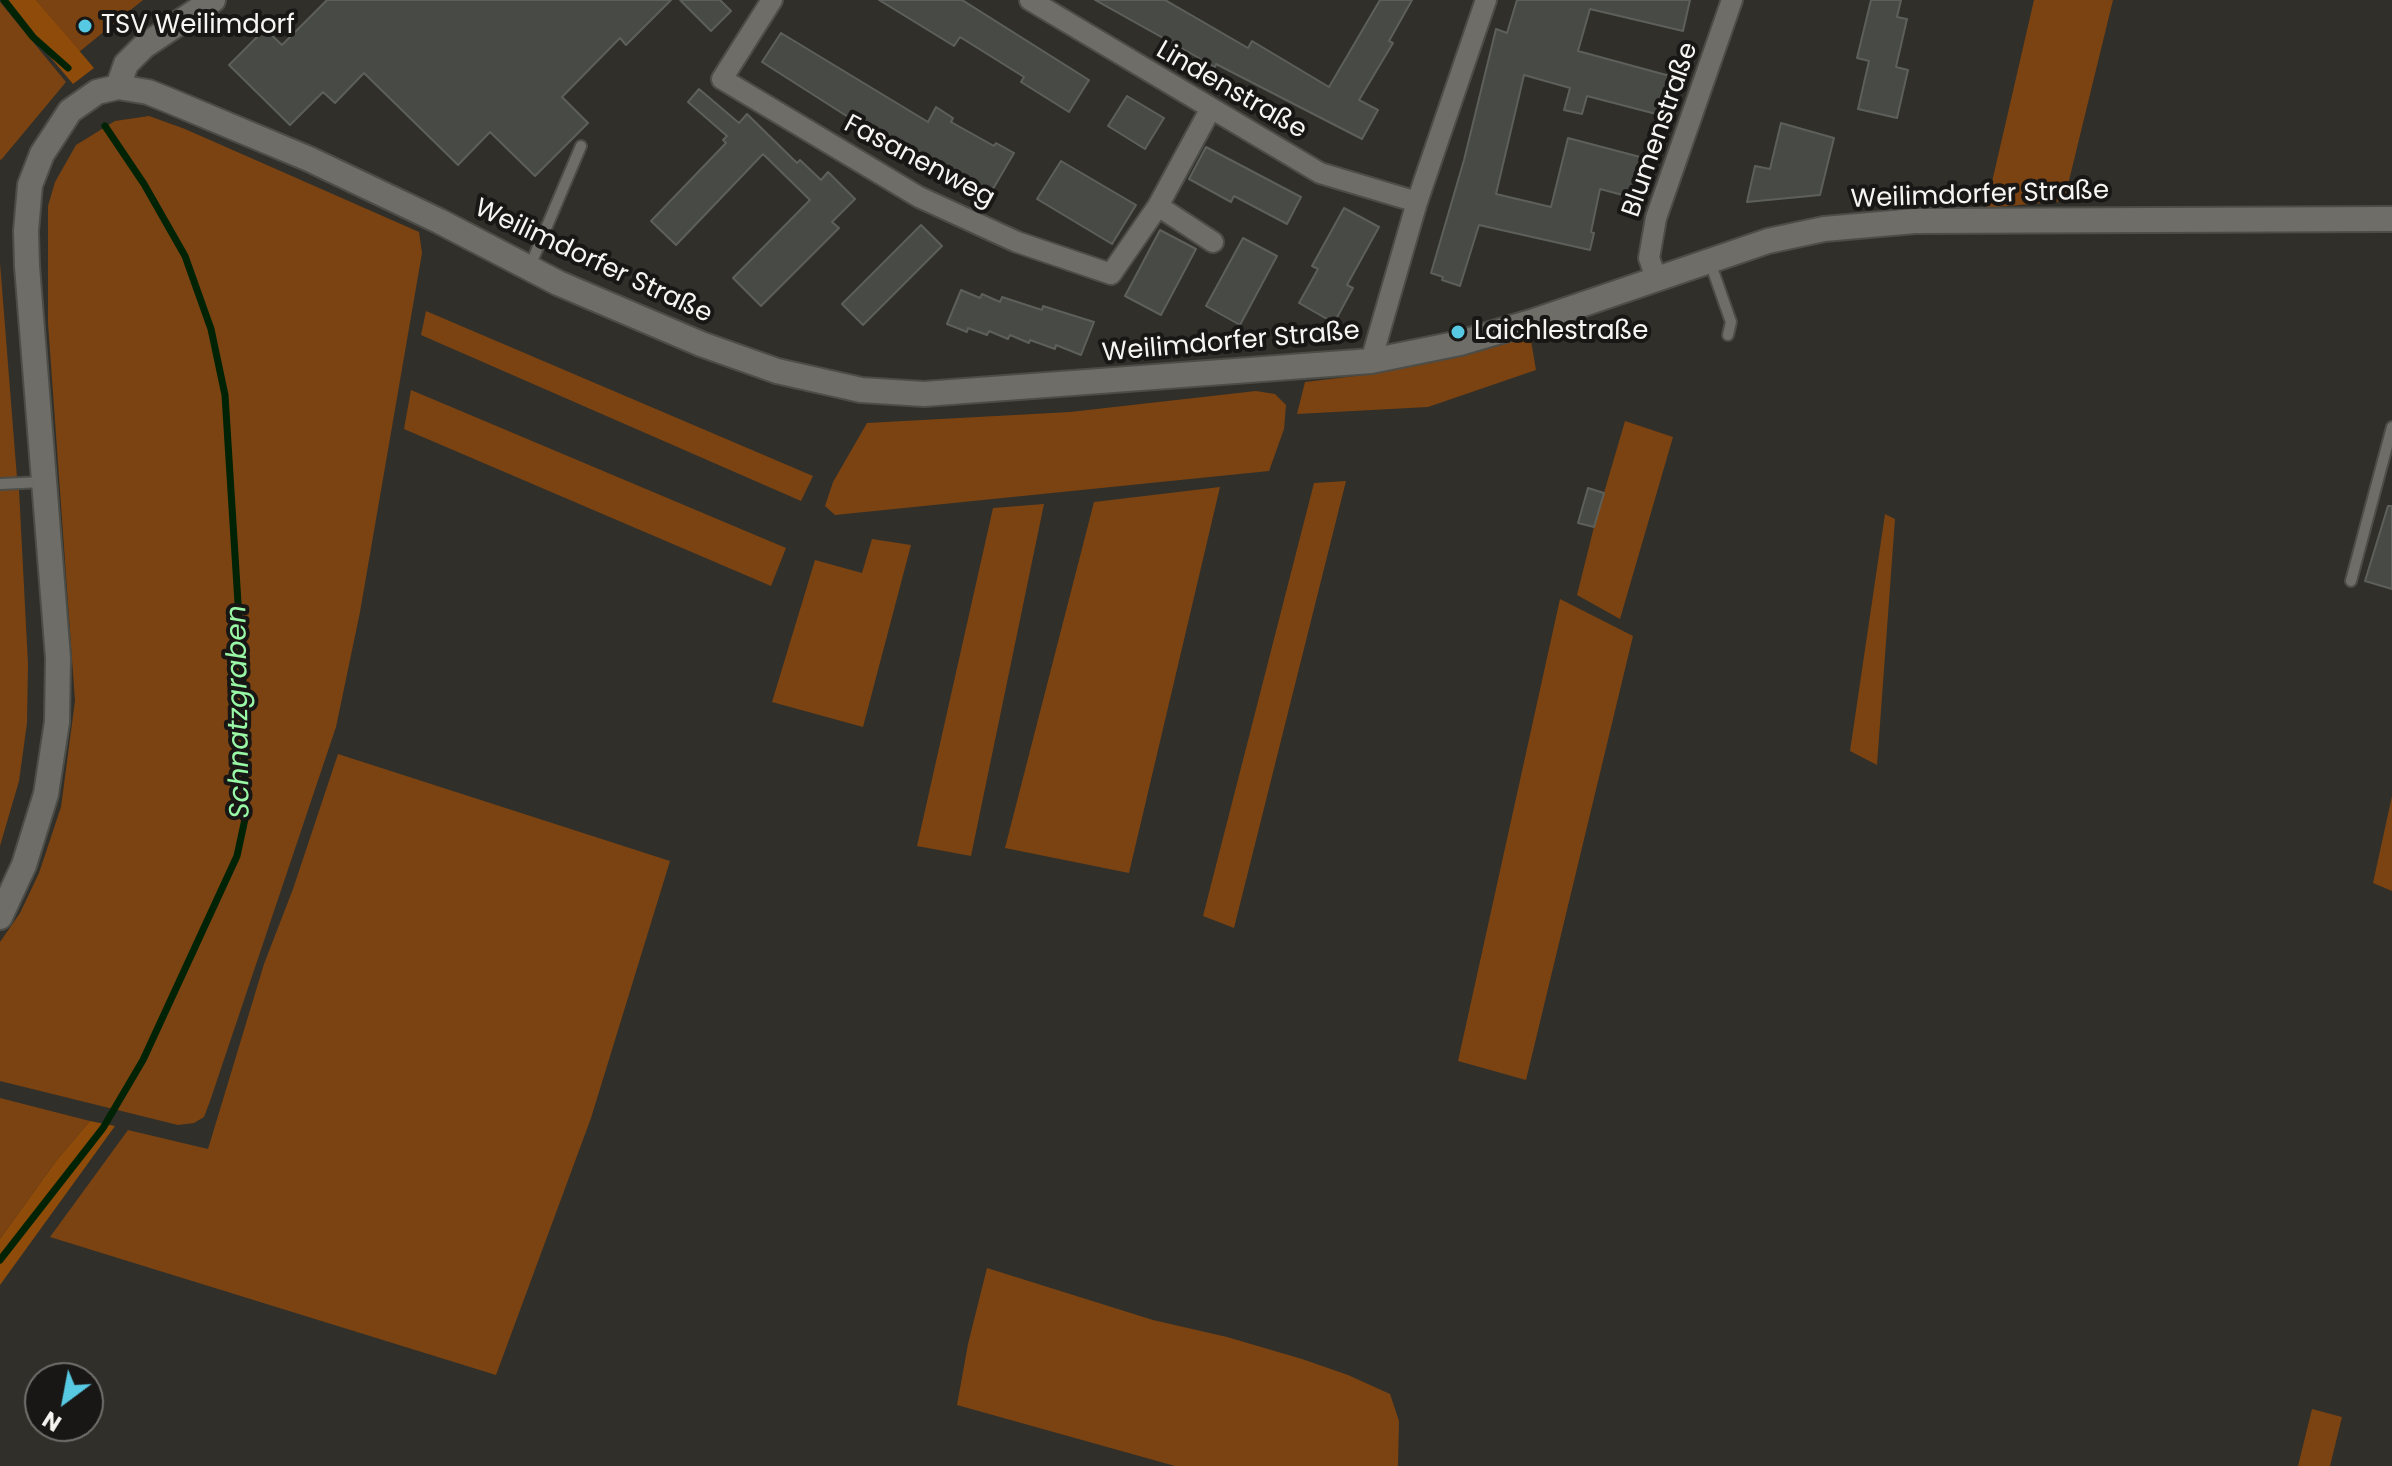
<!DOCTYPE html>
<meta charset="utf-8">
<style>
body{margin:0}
#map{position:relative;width:2392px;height:1466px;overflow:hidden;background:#302f2a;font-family:Poppins,sans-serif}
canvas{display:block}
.north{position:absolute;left:24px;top:1362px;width:80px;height:80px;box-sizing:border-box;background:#181715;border:2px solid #71706d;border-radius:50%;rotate:212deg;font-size:22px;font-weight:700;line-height:32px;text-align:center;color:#f6f5f1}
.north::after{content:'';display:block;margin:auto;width:28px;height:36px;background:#58c9e3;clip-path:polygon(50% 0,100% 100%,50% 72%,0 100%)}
</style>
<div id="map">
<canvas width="2392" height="1466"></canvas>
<div class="north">N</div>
</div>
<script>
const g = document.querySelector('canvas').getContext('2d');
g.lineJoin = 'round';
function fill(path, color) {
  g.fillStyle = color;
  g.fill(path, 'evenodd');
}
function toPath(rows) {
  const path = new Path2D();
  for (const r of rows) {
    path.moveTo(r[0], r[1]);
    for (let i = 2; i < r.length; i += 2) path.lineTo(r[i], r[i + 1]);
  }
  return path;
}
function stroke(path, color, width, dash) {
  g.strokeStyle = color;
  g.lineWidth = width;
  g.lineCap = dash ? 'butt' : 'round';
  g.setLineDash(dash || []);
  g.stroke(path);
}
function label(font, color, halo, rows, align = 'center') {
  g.font = font + ' Poppins,sans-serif';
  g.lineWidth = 8;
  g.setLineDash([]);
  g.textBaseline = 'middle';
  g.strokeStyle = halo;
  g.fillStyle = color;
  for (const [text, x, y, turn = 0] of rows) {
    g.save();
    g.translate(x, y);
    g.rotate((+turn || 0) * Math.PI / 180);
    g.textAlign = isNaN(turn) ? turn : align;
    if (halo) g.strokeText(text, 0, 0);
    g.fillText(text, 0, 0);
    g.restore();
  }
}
fill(toPath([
 [36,0,143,0,79,52],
 [2034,0,2113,0,2064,201,1986,208],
 [0,2,66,82,1,160,0,159],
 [149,116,185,129,419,232,422,253,360,612,336,727,210,1101,204,1117,194,1123,178,1125,0,1081,0,942,20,913,39,873,61,807,75,701,48,323,48,206,55,182,76,145,115,121],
 [0,263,17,478,0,478],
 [426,311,813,476,801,501,421,335],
 [1530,335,1536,370,1428,407,1297,414,1305,382,1372,374],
 [411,390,786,548,771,586,404,429],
 [1256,391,1275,394,1286,405,1284,429,1269,471,835,515,825,506,833,482,867,423,1070,412],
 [1625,421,1673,437,1620,619,1577,595,1594,527],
 [1346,481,1234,928,1203,916,1314,483],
 [1220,487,1129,873,1005,848,1094,502],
 [0,490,19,490,28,664,27,723,19,781,0,846],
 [1044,504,971,856,917,846,993,508],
 [1885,514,1895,519,1877,765,1850,751],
 [872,539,911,545,863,727,772,702,815,560,862,573],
 [1560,599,1633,636,1526,1080,1458,1061],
 [338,754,670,861,591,1118,496,1375,50,1237,128,1130,208,1149,264,964,293,889],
 [2392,796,2392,891,2373,883],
 [0,1098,90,1121,56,1161,0,1239],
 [987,1268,1153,1320,1227,1337,1302,1359,1348,1375,1390,1394,1399,1421,1398,1466,1175,1466,957,1405,968,1344],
 [2312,1409,2342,1417,2330,1466,2298,1466]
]), '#7b4311');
fill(toPath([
 [2,0,36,0,94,68,73,84],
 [90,1121,115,1126,0,1285,0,1239,56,1161]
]), '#8e4b09');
stroke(toPath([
 [4,0,33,37,68,68],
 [0,1260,103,1128,143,1060,237,856,245,819,244,699,225,395,211,329,185,256,144,184,105,126]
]), '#002306', 7);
const building = toPath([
 [327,0,671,0,626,45,620,38,562,97,588,123,535,176,490,132,458,165,364,73,335,103,323,92,290,125,229,65,265,29,282,45,327,0],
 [680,0,720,0,731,11,711,31,680,0],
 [879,0,962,0,1089,80,1069,112,1021,82,1024,77,960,37,954,46,879,0],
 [1095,0,1165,0,1248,48,1252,41,1329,87,1380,0,1412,0,1389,41,1393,43,1359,100,1378,110,1362,139,1216,64,1215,67,1095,0],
 [1517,0,1690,0,1683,31,1590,9,1578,51,1670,76,1660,115,1587,96,1582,114,1564,110,1570,88,1524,75,1496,194,1551,207,1568,138,1644,158,1634,198,1600,189,1591,232,1594,233,1590,250,1479,225,1460,286,1442,280,1443,277,1431,273,1464,160,1496,29,1507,33,1517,0],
 [1871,0,1901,0,1897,17,1907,19,1896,67,1908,70,1897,118,1858,109,1869,61,1857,58,1871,0],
 [781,33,928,122,936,107,953,118,951,122,994,146,996,143,1014,153,990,194,896,138,892,145,762,62,781,33],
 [699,89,739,123,747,114,797,163,800,160,821,180,828,172,855,199,832,222,839,228,761,306,733,278,810,200,763,154,676,245,651,221,726,143,723,140,727,136,688,102,699,89],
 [1127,96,1164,118,1145,149,1108,126,1127,96],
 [1781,123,1834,138,1820,195,1747,202,1755,166,1770,169,1781,123],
 [1206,147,1301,197,1287,224,1234,196,1231,202,1189,179,1206,147],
 [1061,161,1136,205,1112,244,1037,199,1061,161],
 [1344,208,1379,227,1347,285,1353,288,1334,323,1299,303,1318,269,1312,266,1344,208],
 [921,225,942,246,863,325,842,304,921,225],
 [1160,230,1196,249,1161,315,1125,296,1160,230],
 [1243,238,1277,256,1240,325,1206,306,1243,238],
 [961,290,980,298,982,294,1000,302,1002,297,1042,310,1043,306,1094,322,1081,355,1056,345,1055,349,1030,340,1029,343,1010,335,1008,339,989,331,987,335,968,328,967,332,947,324,961,290],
 [1588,488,1604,493,1594,527,1578,523,1588,488],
 [2388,506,2392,506,2392,589,2365,581,2388,506]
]);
fill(building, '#484a45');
stroke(building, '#5d605a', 2);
const lane = toPath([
 [1710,262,1731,322,1728,335],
 [530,266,581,146],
 [0,484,42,482],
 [2351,581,2392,427]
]);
const street = toPath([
 [772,0,722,79,919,197,1017,242,1111,274,1158,206,1210,110],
 [1030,0,1320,173,1417,202],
 [1158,206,1213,242],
 [1656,278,1649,258,1656,218,1732,0],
 [1371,361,1417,202,1486,0]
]);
const secondary = toPath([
 [118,87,126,64,144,46,213,0],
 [0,917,24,865,46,794,57,722,58,658,27,266,26,231,30,185,42,154,70,111,97,92,118,87,148,92,168,100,309,159,439,221,558,283,701,344,777,371,861,390,924,394,1371,361,1460,343,1531,322,1768,241,1824,229,1915,221,2392,219]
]);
stroke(lane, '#4d4d48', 14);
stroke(street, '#4d4d48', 24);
stroke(secondary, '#4d4d48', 28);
stroke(lane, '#6e6d67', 10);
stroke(street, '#6e6d67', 20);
stroke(secondary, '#6e6d67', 24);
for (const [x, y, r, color] of [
 [85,26,8,"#58c9e3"],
 [1458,332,8,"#58c9e3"]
]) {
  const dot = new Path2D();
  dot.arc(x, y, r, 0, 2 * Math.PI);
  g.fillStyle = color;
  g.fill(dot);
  stroke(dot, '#181715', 3);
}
label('26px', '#f6f5f1', '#181715', [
 ["TSV Weilimdorf",101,26],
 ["Laichlestraße",1474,332]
], 'left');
label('26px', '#f6f5f1', '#181715', [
 ["Lindenstraße",1231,91,30],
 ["Blumenstraße",1661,130,-71],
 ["Fasanenweg",919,162,28],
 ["Weilimdorfer Straße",1980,196,-2],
 ["Weilimdorfer Straße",593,262,25],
 ["Weilimdorfer Straße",1231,343,-5]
]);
label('italic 28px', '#99f8a6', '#181715', [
 ["Schnatzgraben",240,712,-91]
]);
</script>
